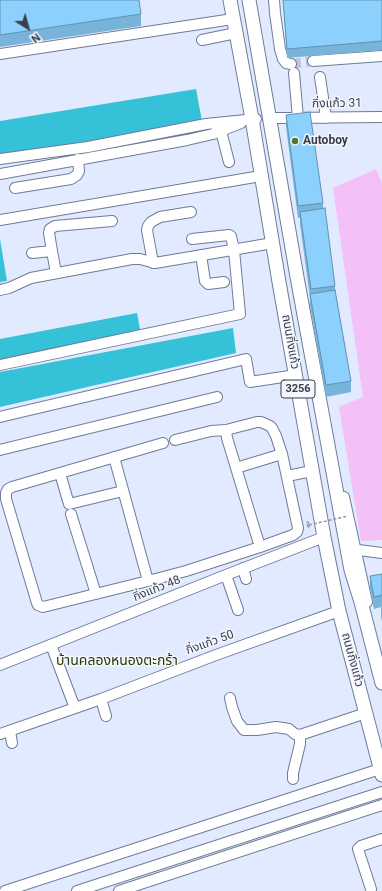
<!DOCTYPE html>
<meta charset="utf-8">
<style>
body{margin:0}
#map{position:relative;width:382px;height:891px;overflow:hidden;background:#e1eafe;font-family:Roboto,sans-serif}
canvas{display:block}
.north{position:absolute;left:8px;top:8px;width:40px;height:40px;-webkit-text-stroke:3px #f4f7fe;paint-order:stroke;rotate:143deg;font-size:11px;font-weight:700;line-height:16px;text-align:center;color:#373d4a}
.north::after{content:'';display:block;margin:auto;width:14px;height:18px;background:#373d4a;clip-path:polygon(50% 0,100% 100%,50% 72%,0 100%)}
</style>
<div id="map">
<canvas width="382" height="891"></canvas>
<div class="north">N</div>
</div>
<script>
const g = document.querySelector('canvas').getContext('2d');
g.lineJoin = 'round';
function fill(path, color) {
  g.fillStyle = color;
  g.fill(path, 'evenodd');
}
function toPath(rows) {
  const path = new Path2D();
  for (const r of rows) {
    path.moveTo(r[0], r[1]);
    for (let i = 2; i < r.length; i += 2) path.lineTo(r[i], r[i + 1]);
  }
  return path;
}
function stroke(path, color, width, dash) {
  g.strokeStyle = color;
  g.lineWidth = width;
  g.lineCap = dash ? 'butt' : 'round';
  g.setLineDash(dash || []);
  g.stroke(path);
}
function label(font, color, halo, rows, align = 'center') {
  g.font = font + ' Roboto,"Noto Sans Thai",sans-serif';
  g.lineWidth = 3;
  g.setLineDash([]);
  g.textBaseline = 'middle';
  g.strokeStyle = halo;
  g.fillStyle = color;
  for (const [text, x, y, turn = 0] of rows) {
    g.save();
    g.translate(x, y);
    g.rotate((+turn || 0) * Math.PI / 180);
    g.textAlign = isNaN(turn) ? turn : align;
    if (halo) g.strokeText(text, 0, 0);
    g.fillText(text, 0, 0);
    g.restore();
  }
}
fill(toPath([
 [376,169,382,183,382,540,361,541,339,407,363,397,333,188]
]), '#f3c0f7');
fill(toPath([
 [196,89,202,121,0,163,0,121],
 [0,239,7,281,0,282],
 [137,313,142,340,0,367,0,339],
 [233,328,236,353,0,407,0,372]
]), '#35c1d7');
stroke(toPath([
 [291,64,313,61]
]), '#bfc7da', 10, [10, 5]);
const minor = toPath([
 [274,0,275,13,280,49,283,59,286,63,291,64],
 [202,40,236,33],
 [0,54,233,19],
 [313,61,382,56],
 [294,73,298,118],
 [320,77,326,118],
 [269,118,382,117],
 [221,131,229,162],
 [0,159,88,147,206,124,256,119],
 [0,174,187,140,213,134,241,123],
 [15,188,71,179,77,175,79,171,78,159],
 [0,220,261,176],
 [32,253,52,251],
 [201,255,205,281,208,284,224,282],
 [153,263,147,230,148,226,151,222,160,217,191,212],
 [56,273,52,251,49,233,50,229,55,226,112,221],
 [0,290,9,288,31,278,132,259,140,259,155,263,273,243],
 [0,365,240,314,234,250,231,236,229,235,192,239],
 [0,417,246,359,250,382,296,375],
 [175,440,211,431,226,430],
 [163,443,60,473,12,487,8,489,6,493,6,499,37,603,38,605,43,607,148,581,186,571,260,547,293,535,297,532,298,528,282,454,276,436,272,428,270,426,261,422,257,422,226,430,227,438,260,547],
 [0,450,217,397],
 [114,457,148,581],
 [236,468,282,454],
 [60,473,68,501],
 [287,476,312,471],
 [344,497,367,602],
 [69,504,123,491],
 [71,514,96,594],
 [351,549,382,553],
 [243,568,246,579],
 [226,575,238,610],
 [51,645,75,708],
 [0,665,226,575,324,537],
 [230,698,232,707,237,721,244,730,257,730,276,727,289,729,295,734,300,735,366,713],
 [101,699,106,716],
 [10,731,12,743],
 [0,734,101,699,216,655,339,611],
 [293,779,293,773,300,744,300,735],
 [371,889,358,849,361,846,382,839],
 [5,891,380,769],
 [77,891,382,792],
 [119,891,382,805]
]);
const major = toPath([
 [230,0,252,119,279,282,324,537,339,611,382,775],
 [249,0,297,277,351,570,361,602,382,683]
]);
stroke(minor, '#6e7b99', 12);
stroke(major, '#6e7b99', 15);
stroke(toPath([
 [308,527,307,522,308,522,309,526,309,527,309,525]
]), '#8f96a7', 1.5, [3, 2]);
stroke(minor, '#fff', 10);
stroke(major, '#fff', 13);
stroke(toPath([
 [309,525,348,516]
]), '#8f96a7', 1.5, [3, 2]);
fill(toPath([
 [0,0,141,14,141,26,0,47],
 [283,0,382,0,382,50,287,58],
 [286,115,323,203,323,209,335,286,335,290,351,381,351,392,326,397,310,306,310,298,300,224,300,218,298,218,286,127],
 [382,574,382,621,381,617,381,607,374,609,370,588,370,576]
]), '#78b3da');
const building = toPath([
 [0,0,139,0,141,14,0,35,0,0],
 [283,0,382,0,382,41,287,49,283,0],
 [310,112,323,203,298,206,286,115,310,112],
 [325,208,335,286,311,289,300,212,325,208],
 [335,290,351,381,326,385,310,294,335,290],
 [382,574,382,595,374,597,370,576,382,574]
]);
fill(building, '#8cd0fd');
stroke(building, '#6292b1', 1);
for (const [x, y, r, color] of [
 [295,141,4,"#5b7427"]
]) {
  const dot = new Path2D();
  dot.arc(x, y, r, 0, 2 * Math.PI);
  g.fillStyle = color;
  g.fill(dot);
  stroke(dot, '#f4f7fe', 1.5);
}
for (const [x, y, w] of [
 [298,389,34]
]) {
  const box = new Path2D();
  box.roundRect(x - w / 2, y - 9, w, 18, 3);
  g.fillStyle = '#f4f7fe';
  g.fill(box);
  stroke(box, '#373d4a', 1);
}
label('bold 11px', '#373d4a', null, [
 ["3256",298,389]
]);
label('12px', '#373d4a', '#f4f7fe', [
 ["กิ่งแก้ว 31",337,104,-1],
 ["ถนนกิ่งแก้ว",290,342,80],
 ["กิ่งแก้ว 48",157,589,-22],
 ["กิ่งแก้ว 50",210,643,-20],
 ["ถนนกิ่งแก้ว",352,660,75]
]);
label('bold 12px', '#373d4a', '#f4f7fe', [
 ["Autoboy",303,141]
], 'left');
label('14px', '#2a3a01', '#f4f7fe', [
 ["บ้านคลองหนองตะกร้า",117,661]
]);
</script>
